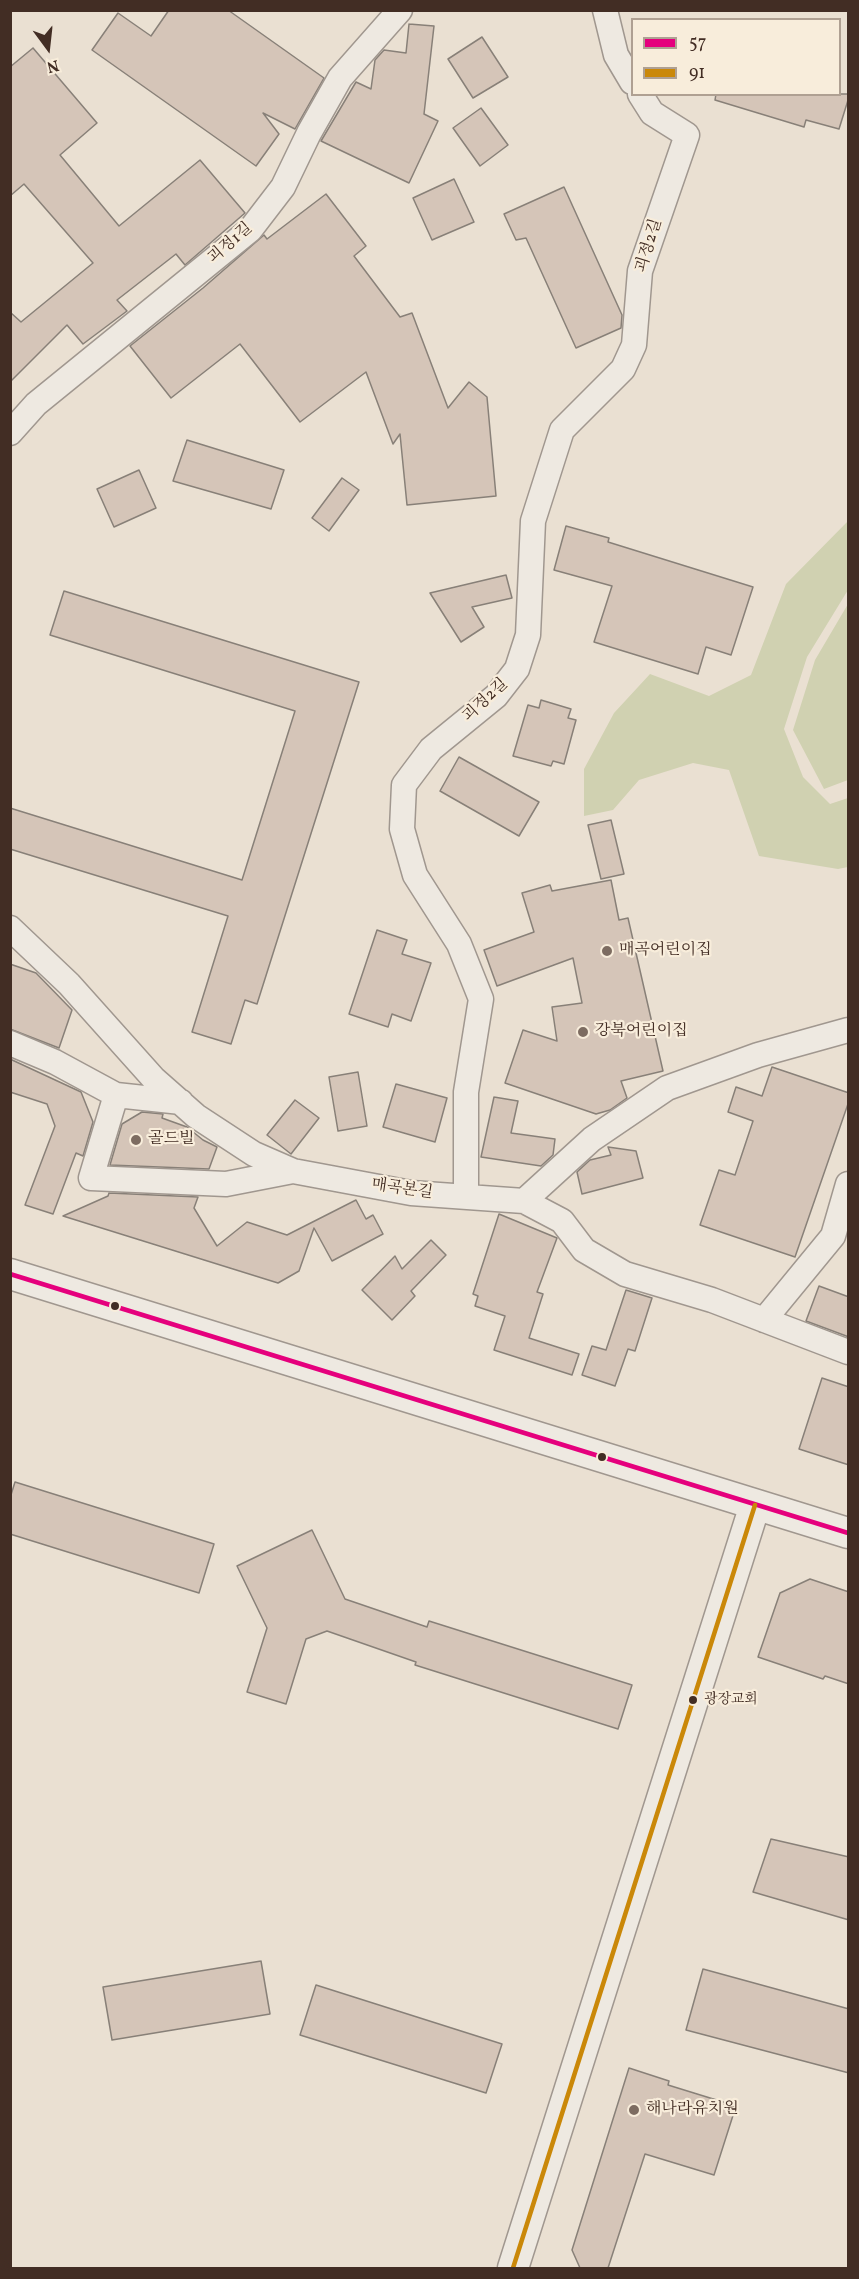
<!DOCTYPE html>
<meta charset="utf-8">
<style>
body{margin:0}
#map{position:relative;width:859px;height:2279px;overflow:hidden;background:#eae0d2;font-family:Vollkorn,serif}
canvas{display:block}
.frame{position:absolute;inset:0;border:12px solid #422d24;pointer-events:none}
.legend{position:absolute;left:631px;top:18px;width:210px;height:78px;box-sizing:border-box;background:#f8eddb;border:2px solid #afa092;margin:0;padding:8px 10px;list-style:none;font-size:18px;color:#422d24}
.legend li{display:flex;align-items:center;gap:12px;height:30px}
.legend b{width:30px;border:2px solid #afa092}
.north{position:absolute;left:18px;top:18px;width:60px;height:60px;-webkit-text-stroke:4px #f8eddb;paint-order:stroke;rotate:165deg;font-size:16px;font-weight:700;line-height:24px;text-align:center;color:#422d24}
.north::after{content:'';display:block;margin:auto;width:21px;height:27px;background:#422d24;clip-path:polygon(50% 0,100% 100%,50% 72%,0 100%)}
</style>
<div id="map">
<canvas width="859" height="2279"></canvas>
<div class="frame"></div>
<ul class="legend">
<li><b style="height:8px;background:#e5007d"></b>57</li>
<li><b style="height:8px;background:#ca8809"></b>91</li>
</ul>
<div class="north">N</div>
</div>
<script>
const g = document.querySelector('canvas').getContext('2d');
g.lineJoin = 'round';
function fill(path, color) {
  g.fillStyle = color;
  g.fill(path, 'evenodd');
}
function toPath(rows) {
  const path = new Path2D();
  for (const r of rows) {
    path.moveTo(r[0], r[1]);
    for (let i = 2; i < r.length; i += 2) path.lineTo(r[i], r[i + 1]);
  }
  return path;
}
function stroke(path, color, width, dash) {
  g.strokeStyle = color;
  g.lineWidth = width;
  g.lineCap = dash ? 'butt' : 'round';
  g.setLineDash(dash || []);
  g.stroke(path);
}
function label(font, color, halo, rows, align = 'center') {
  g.font = font + ' Vollkorn,"Noto Serif KR",serif';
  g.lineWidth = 4.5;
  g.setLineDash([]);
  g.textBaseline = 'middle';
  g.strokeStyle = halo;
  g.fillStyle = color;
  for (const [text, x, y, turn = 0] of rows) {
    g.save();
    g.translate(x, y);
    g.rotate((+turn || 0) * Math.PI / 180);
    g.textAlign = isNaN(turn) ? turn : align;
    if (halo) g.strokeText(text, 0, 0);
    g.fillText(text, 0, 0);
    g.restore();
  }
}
fill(toPath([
 [848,521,848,590,807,657,784,729,803,777,830,804,848,798,848,867,838,869,759,856,729,770,693,763,639,780,613,810,584,816,584,769,614,713,650,674,709,696,751,675,786,584],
 [848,604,848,780,824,789,793,730,815,660]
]), '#d0d1b1');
const building = toPath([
 [169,10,228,10,324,78,295,129,263,113,279,134,256,166,92,50,118,13,151,36,169,10],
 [409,24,434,26,424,114,438,121,409,183,321,141,356,82,371,89,375,60,384,50,406,53,409,24],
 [482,37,508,77,473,98,448,59,482,37],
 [33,48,97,123,60,155,119,226,200,160,245,213,185,265,176,254,117,300,127,311,83,344,67,325,10,382,10,312,21,322,93,263,24,184,10,196,10,67,33,48],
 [716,94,849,94,849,97,839,129,806,120,804,127,715,100,716,94],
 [481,108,508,145,480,166,453,128,481,108],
 [454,179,474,222,432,240,413,198,454,179],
 [564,187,622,315,621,328,576,348,526,238,516,240,504,214,564,187],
 [326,194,366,246,354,256,400,317,412,313,448,408,469,382,487,397,496,496,407,505,400,434,393,444,366,372,300,422,240,344,171,398,130,346,203,288,264,235,267,239,326,194],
 [187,440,284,470,271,509,173,481,187,440],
 [139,470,156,508,114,527,97,489,139,470],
 [342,478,359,490,329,531,312,518,342,478],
 [566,526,609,538,608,542,753,587,731,655,706,647,698,674,594,642,612,586,554,570,566,526],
 [506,575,512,598,472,607,484,627,461,642,430,593,506,575],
 [64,591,359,682,257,1004,245,1000,231,1044,192,1032,228,916,10,849,10,808,242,880,295,711,50,635,64,591],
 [541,700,571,709,568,718,576,720,564,764,553,761,551,766,513,756,528,705,539,708,541,700],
 [459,757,539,802,519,836,440,791,459,757],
 [611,820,624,874,601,879,588,825,611,820],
 [611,880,619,920,628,918,663,1071,621,1081,627,1098,610,1110,596,1114,505,1083,523,1030,557,1041,552,1007,582,1003,573,958,497,986,484,950,534,932,522,893,550,885,552,891,611,880],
 [377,930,407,940,402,954,431,963,411,1021,392,1014,388,1027,349,1014,377,930],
 [10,964,36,973,72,1010,59,1048,10,1029,10,964],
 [10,1059,81,1092,93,1122,83,1156,76,1153,53,1214,25,1205,55,1126,47,1104,10,1092,10,1059],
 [772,1067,849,1093,849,1101,795,1257,700,1225,719,1170,735,1175,753,1121,728,1112,736,1087,762,1096,772,1067],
 [358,1072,367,1126,338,1131,329,1077,358,1072],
 [396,1084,447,1098,435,1142,383,1127,396,1084],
 [494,1097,518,1101,511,1133,555,1139,553,1155,541,1166,481,1157,494,1097],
 [295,1100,319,1118,291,1154,267,1135,295,1100],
 [142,1112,163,1114,162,1118,187,1127,203,1140,217,1147,209,1169,110,1165,122,1124,142,1112],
 [608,1147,636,1151,643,1178,582,1194,577,1172,590,1160,611,1155,608,1147],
 [109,1193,198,1197,194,1208,217,1246,247,1222,287,1235,356,1200,366,1219,373,1215,383,1234,332,1261,314,1228,299,1271,278,1283,63,1216,108,1196,109,1193],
 [499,1214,557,1238,537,1292,543,1294,529,1338,579,1354,572,1375,494,1350,505,1316,475,1306,478,1296,473,1294,499,1214],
 [431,1240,446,1255,411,1291,415,1296,392,1320,362,1290,395,1256,402,1269,431,1240],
 [819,1286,849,1297,849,1337,806,1321,819,1286],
 [626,1290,652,1298,635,1351,628,1349,615,1386,582,1375,592,1346,606,1350,626,1290],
 [822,1378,849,1387,849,1465,799,1449,822,1378],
 [15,1482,214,1544,199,1593,10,1534,10,1498,15,1482],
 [312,1530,345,1599,427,1627,429,1621,632,1685,618,1729,415,1665,416,1662,327,1631,306,1639,286,1704,247,1692,267,1628,237,1566,312,1530],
 [810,1579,849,1592,849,1684,825,1676,823,1679,758,1657,780,1593,810,1579],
 [771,1839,849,1857,849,1920,753,1892,771,1839],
 [261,1961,270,2014,112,2040,103,1987,261,1961],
 [703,1969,849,2009,849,2073,686,2030,703,1969],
 [316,1985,502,2044,486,2093,300,2035,316,1985],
 [629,2068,669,2081,668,2085,736,2106,714,2175,645,2154,608,2268,580,2268,572,2250,629,2068]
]);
fill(building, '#d5c5b8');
stroke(building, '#888078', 1.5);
const minor = toPath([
 [605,10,616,55,632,82],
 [10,433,36,404,250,230,283,187,309,133,340,78,400,10],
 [10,928,69,984,154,1079,196,1116,254,1154,293,1171,411,1193,524,1201,562,1221,584,1250,625,1274,712,1300,848,1352],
 [10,1043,55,1062,116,1095,181,1102],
 [116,1095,91,1178,226,1184,293,1171],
 [466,1197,466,1092,481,999,459,944,415,875,402,829,404,785,431,749,496,696,517,669,528,635,533,521,562,430,623,369,634,345,640,271,687,135,652,113,640,94],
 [524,1201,592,1139,667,1088,758,1055,848,1030],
 [764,1320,833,1236,848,1184]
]);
const tertiary = toPath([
 [10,1274,848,1533],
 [513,2268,755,1505]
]);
stroke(minor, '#a0978f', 27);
stroke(tertiary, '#a0978f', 33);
stroke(minor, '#eee9e1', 24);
stroke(tertiary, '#eee9e1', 30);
stroke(toPath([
 [10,1274,848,1533]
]), '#e5007d', 4.5);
stroke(toPath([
 [513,2268,755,1505]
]), '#ca8809', 4.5);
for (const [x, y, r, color] of [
 [607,951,6,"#7d6c61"],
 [583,1032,6,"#7d6c61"],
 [136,1140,6,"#7d6c61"],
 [115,1306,5,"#422d24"],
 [602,1457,5,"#422d24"],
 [693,1700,5,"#422d24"],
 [634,2110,6,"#7d6c61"]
]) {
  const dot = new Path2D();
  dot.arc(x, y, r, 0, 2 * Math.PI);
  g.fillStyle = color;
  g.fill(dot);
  stroke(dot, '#f8eddb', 2);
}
label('14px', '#422d24', '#f8eddb', [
 ["광장교회",704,1700]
], 'left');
label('16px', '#422d24', '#f8eddb', [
 ["괴정1길",231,244,-41],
 ["괴정2길",650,246,-73],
 ["괴정2길",486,701,-43],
 ["매곡본길",402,1190,8]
]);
label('16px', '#422d24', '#f8eddb', [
 ["매곡어린이집",619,951],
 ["강북어린이집",595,1032],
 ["골드빌",148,1140],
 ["해나라유치원",646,2110]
], 'left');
</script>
